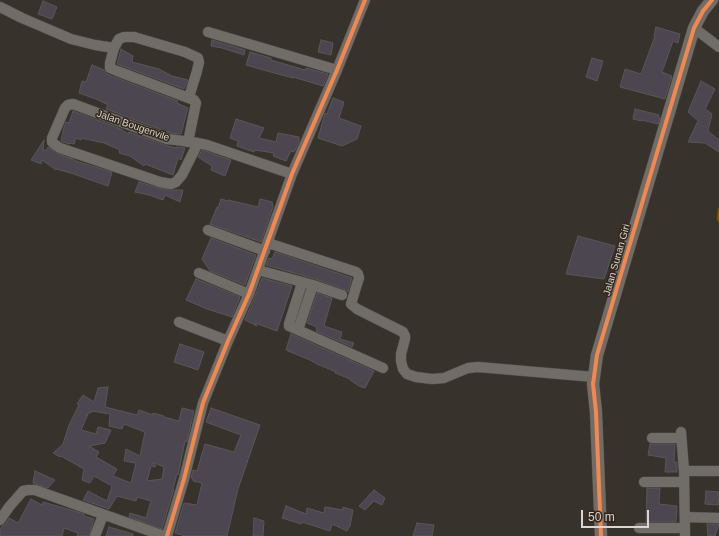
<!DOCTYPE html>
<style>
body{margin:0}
#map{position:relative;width:719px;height:536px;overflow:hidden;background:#37322c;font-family:Helvetica,sans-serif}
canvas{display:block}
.scale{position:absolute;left:581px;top:510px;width:68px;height:18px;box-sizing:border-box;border:2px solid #dcd6cf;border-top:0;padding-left:5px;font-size:12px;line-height:14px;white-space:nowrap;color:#dcd6cf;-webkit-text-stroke:3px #32281e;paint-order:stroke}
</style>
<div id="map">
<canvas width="719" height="536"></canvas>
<div class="scale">50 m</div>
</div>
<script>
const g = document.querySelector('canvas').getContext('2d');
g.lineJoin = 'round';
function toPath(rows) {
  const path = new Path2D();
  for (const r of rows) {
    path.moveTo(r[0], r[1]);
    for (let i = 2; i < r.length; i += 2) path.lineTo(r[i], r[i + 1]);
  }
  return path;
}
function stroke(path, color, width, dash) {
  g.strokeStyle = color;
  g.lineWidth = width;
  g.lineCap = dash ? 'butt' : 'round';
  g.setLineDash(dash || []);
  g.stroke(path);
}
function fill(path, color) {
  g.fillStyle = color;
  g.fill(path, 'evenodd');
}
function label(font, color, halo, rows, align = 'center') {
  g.font = font + ' Helvetica,sans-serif';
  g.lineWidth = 3;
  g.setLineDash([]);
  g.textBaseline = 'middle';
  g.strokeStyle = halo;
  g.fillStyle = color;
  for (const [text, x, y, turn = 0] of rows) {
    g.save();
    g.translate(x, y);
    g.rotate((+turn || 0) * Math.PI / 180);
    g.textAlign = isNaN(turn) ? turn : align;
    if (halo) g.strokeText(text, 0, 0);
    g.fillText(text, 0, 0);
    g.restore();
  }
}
stroke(toPath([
 [719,209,718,218,719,221]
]), '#7c4f09', 2.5);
const building = toPath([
 [43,1,57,7,52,19,38,14,43,1],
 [656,27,680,34,678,43,673,41,662,72,672,76,665,99,620,87,625,69,641,74,655,36,654,36,656,27],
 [212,40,245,50,244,55,222,48,211,46,212,40],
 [321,40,333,43,331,55,318,52,321,40],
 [121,49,133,56,132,62,159,69,172,76,188,80,184,89,117,64,121,49],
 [250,52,271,58,271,60,305,70,306,68,328,74,323,86,293,77,293,78,274,73,246,65,250,52],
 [592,58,603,61,597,81,586,77,592,58],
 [92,65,104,70,107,74,114,77,178,101,177,103,188,108,181,134,170,133,106,109,108,105,96,99,79,93,82,81,86,82,92,65],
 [701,81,715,89,705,109,712,114,708,131,719,140,719,152,705,143,688,142,698,121,688,112,701,81],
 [333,98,344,102,339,118,361,126,357,139,342,146,318,138,325,113,327,114,333,98],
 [635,109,659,115,658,117,660,118,658,124,642,120,642,121,633,119,635,109],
 [73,111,121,129,128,134,129,132,165,145,176,148,176,147,185,148,181,160,178,158,173,175,145,164,144,166,130,156,119,153,120,150,104,143,81,138,81,140,76,138,74,144,70,143,69,144,63,142,61,141,64,127,66,122,69,123,73,111],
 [236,119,264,128,259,138,276,142,278,133,299,137,299,143,294,152,291,151,286,161,273,156,274,153,255,150,254,152,237,146,238,141,230,138,236,119],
 [44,140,43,149,46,151,48,147,58,154,73,159,76,161,82,163,112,172,108,186,71,173,56,169,56,170,42,160,41,164,31,160,44,140],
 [202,150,231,160,225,176,211,170,212,166,198,157,202,150],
 [139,182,159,188,170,190,183,190,180,202,165,195,163,200,149,195,135,192,139,182],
 [221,199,228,201,228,200,258,207,260,199,272,202,273,207,261,242,210,224,217,207,218,208,221,199],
 [578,236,615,246,604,279,566,274,578,236],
 [211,238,256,255,245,285,210,271,202,259,211,238],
 [275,252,352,278,348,292,344,289,315,279,266,265,269,258,272,259,275,252],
 [262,278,292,286,277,331,255,323,257,326,245,320,255,296,262,278],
 [196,279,240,297,232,317,207,309,186,300,196,279],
 [317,293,332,298,324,326,342,332,340,339,354,343,352,347,316,331,317,327,307,323,317,293],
 [291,334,374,371,365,388,359,386,350,380,350,379,335,373,336,372,317,364,310,360,286,350,291,334],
 [180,344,204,352,198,370,174,362,180,344],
 [108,387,105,407,137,415,139,410,153,415,153,413,164,416,164,417,179,421,182,408,194,411,187,442,185,441,178,475,177,474,173,489,174,490,173,492,162,529,129,517,130,513,146,518,151,501,137,497,136,501,117,496,109,509,83,500,88,491,107,501,112,486,94,476,90,483,82,480,84,469,61,456,60,457,53,453,63,444,69,425,79,405,77,404,83,395,94,402,98,388,108,387],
 [91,411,110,414,109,426,122,429,124,424,145,432,140,456,126,449,124,461,136,463,131,483,113,476,117,469,96,457,99,452,89,446,105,443,111,430,98,427,96,434,81,430,89,412,91,413,91,411],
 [152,462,164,467,162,479,147,481,151,466,155,467,156,466,152,462],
 [211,408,260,425,238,489,227,536,185,536,175,533,184,503,197,505,202,483,193,481,193,478,191,478,193,470,197,471,205,444,234,452,241,435,206,422,211,408],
 [650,444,675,444,674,462,677,462,677,472,665,472,666,458,648,455,650,444],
 [35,471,55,480,48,488,33,483,35,471],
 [647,488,660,488,659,504,677,506,676,522,646,522,647,488],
 [374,490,385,498,382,505,374,501,365,510,359,506,374,490],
 [706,491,719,492,718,505,705,504,706,491],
 [31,499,42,505,43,502,78,512,84,514,84,516,94,519,89,536,77,536,78,533,64,528,62,536,0,536,0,530,2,526,5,524,9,518,18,523,31,499],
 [286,506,306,514,307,508,324,513,325,507,343,510,343,507,353,510,350,526,347,531,332,524,330,531,302,522,301,524,282,518,286,506],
 [254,518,264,521,263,536,253,536,254,518],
 [417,523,434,525,432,536,413,536,417,523],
 [707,524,719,524,715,536,708,536,707,524],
 [109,527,133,534,133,536,106,536,109,527]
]);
fill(building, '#4c4650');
stroke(building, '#595756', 1);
const minor = toPath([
 [0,7,22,18,71,39,95,45,114,48],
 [694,28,719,47],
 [208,32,337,70],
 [188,142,196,103,194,100,117,71,110,68,110,63,114,48,119,39,124,37,134,37,185,52,198,58,199,62,197,71,189,97],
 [198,143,182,175,176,182,171,184,160,182,60,148,54,144,52,142,52,138,65,108,68,105,73,104,167,139,176,140,198,143,207,145,292,174],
 [208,230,265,251],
 [268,243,356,272,358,274,359,278,357,284,351,304,357,309,403,332,405,336,405,339,401,354,401,361,403,369,407,374,416,377,432,379,444,378,468,368,478,367,594,377],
 [258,270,313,285,298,330,383,368],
 [199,273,249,294],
 [313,285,342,295],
 [179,322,228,341],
 [298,330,289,326,289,324,302,283],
 [681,432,684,471,685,536],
 [652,438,681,438],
 [684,471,719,471],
 [644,482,684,482],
 [685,517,719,518],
 [0,520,9,507,23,491,28,490,35,490,164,536],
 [639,528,685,528],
 [95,536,103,515],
 [167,536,184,479,203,403,228,341,249,294,292,174,337,70,365,0]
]);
const tertiary = toPath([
 [601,536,596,412,593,384,597,355,694,28,703,11,712,0]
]);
stroke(minor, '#544f4a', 11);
stroke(tertiary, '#544f4a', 13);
stroke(minor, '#706c68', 10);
stroke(tertiary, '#706c68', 12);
stroke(toPath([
 [167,536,184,479,203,403,228,341,249,294,292,174,337,70,365,0],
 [601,536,596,412,593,384,597,355,694,28,703,11,712,0]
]), '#f5874c', 4);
label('10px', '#dcd6cf', '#32281e', [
 ["Jalan Bougenvile",133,126,19],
 ["Jalan Sunan Giri",617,260,-74]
]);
</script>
